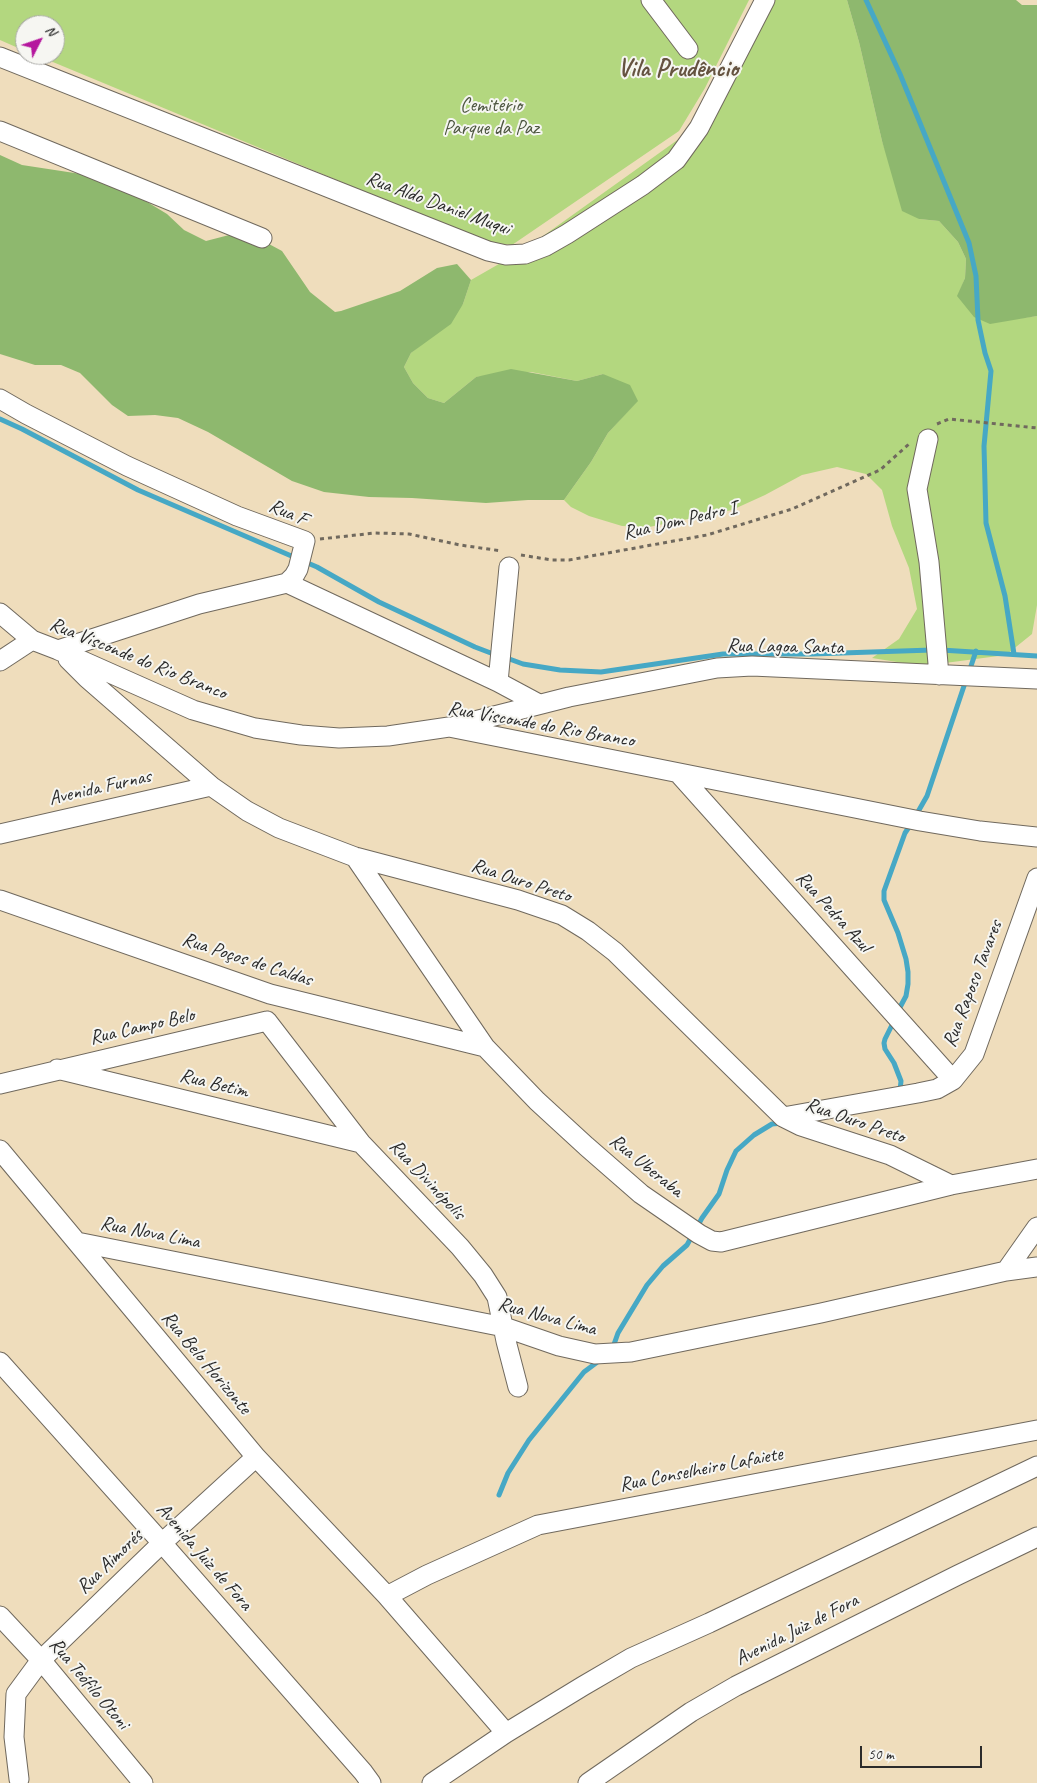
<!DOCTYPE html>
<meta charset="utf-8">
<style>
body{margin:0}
#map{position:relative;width:1037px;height:1783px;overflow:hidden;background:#efddbc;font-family:Caveat,sans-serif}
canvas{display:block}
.north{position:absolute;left:15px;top:15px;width:50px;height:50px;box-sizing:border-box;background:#f6f6f2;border:1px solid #a5a5a2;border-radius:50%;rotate:49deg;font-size:14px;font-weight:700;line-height:20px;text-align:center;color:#2b2b2b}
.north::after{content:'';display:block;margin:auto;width:18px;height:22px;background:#b5179e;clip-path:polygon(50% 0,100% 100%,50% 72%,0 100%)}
.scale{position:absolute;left:860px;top:1746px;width:122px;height:22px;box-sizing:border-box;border:2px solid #2b2b2b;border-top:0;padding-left:6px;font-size:15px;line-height:18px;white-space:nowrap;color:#2b2b2b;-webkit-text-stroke:4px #f6f6f2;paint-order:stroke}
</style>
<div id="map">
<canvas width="1037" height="1783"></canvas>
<div class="north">N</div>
<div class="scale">50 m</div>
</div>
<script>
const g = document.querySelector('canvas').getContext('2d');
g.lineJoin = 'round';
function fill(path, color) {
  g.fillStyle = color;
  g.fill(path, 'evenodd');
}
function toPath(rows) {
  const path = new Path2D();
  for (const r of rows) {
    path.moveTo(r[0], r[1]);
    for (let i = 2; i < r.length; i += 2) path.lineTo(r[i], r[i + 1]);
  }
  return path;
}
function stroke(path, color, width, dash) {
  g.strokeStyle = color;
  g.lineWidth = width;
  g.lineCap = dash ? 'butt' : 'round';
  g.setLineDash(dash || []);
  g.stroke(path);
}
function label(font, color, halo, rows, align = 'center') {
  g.font = font + ' Caveat,sans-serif';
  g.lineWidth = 4;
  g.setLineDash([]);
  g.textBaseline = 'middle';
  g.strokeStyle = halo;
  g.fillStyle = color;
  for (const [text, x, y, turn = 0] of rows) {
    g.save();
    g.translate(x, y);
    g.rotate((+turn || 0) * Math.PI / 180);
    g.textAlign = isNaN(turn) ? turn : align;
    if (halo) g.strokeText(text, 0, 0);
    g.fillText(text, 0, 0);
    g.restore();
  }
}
fill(toPath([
 [0,0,749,0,705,88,679,131,512,245,486,242,36,55,55,55,55,25,25,25,25,51,0,40],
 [771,0,847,0,859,42,882,141,891,167,919,219,939,221,958,242,966,259,965,278,958,296,1015,319,1037,316,1037,605,1032,634,1006,655,922,666,872,658,899,639,917,609,909,568,892,526,882,490,866,474,837,467,802,475,765,495,732,510,649,527,622,526,589,516,571,507,564,500,591,462,608,433,637,401,603,374,577,381,531,372,476,377,444,403,428,398,413,383,404,367,411,353,427,340,463,304,471,280,525,249,683,136]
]), '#b3d77f');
fill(toPath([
 [847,0,1016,0,1022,5,1037,5,1037,316,990,324,974,317,957,296,965,278,966,259,958,242,939,221,919,219,902,211,882,141,859,42],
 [0,155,22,165,94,176,134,194,167,214,184,230,206,241,233,234,254,236,282,251,310,292,335,312,341,311,400,291,437,268,457,264,471,280,463,304,451,324,411,353,404,367,413,383,428,398,444,403,476,377,511,369,577,381,603,374,630,385,638,401,608,433,591,462,564,500,528,500,486,503,412,498,369,497,324,492,292,481,208,432,178,418,155,415,128,416,112,405,80,373,61,365,35,365,0,354]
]), '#8eb86e');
stroke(toPath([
 [866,0,900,74,969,243,976,276,978,320,985,353,991,371,984,446,986,523,1005,596,1014,654],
 [0,419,22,429,138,490,317,567,379,602,475,647,496,655],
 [941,650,1037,656],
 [504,657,523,664,560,670,601,672,723,654,812,654,932,650],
 [969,672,976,651],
 [915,817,927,796,966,680],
 [898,1011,906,996,908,984,908,972,906,959,898,933,884,900,884,891,905,833,911,824],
 [894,1021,885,1039,884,1043,885,1049,894,1063,901,1081,900,1091],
 [612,1350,618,1333,647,1285,663,1266,687,1245,702,1218,719,1194,727,1170,736,1151,754,1135,772,1124,783,1123],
 [499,1495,508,1473,529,1440,584,1372,600,1360]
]), '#46a8c5', 5);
const minor = toPath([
 [651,0,688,49],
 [0,57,488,251,506,255,525,254,546,246,567,234,643,185,676,160,699,128,765,0],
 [0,131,262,238],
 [0,399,26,414,127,466,237,516,305,541,298,569,294,576,287,583,199,604,58,650],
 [928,439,917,489,929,562,939,675],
 [287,583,498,682,539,704],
 [0,613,32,640,58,650,193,710,255,728,301,735,339,738,388,736,449,727,920,821,980,831,1037,837],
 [68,659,87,678,211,786,247,811,279,828,355,857,518,900,562,915,588,931,615,952,783,1117,801,1126,890,1155,951,1185],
 [0,661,32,640],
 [498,682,509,567],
 [455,726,569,697,717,668,752,666,1037,679],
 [679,774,953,1080],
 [0,834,211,786],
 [355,857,485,1047,537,1101,586,1146,641,1194,699,1234,712,1241,721,1242,951,1185,1037,1169],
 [0,900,270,994,485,1047],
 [267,1021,361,1143,460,1247,483,1275,497,1297,506,1341,518,1387],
 [57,1069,361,1143],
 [0,1084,267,1021],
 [783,1117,918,1093,937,1089,953,1080,974,1054,1037,878],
 [0,1150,256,1457,387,1596,506,1733],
 [77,1242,504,1327,559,1346,595,1354,631,1352,821,1313,1006,1271,1037,1267],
 [1006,1271,1037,1227],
 [0,1362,162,1543,363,1772,371,1783],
 [387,1596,427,1575,538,1525,1037,1430],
 [0,1616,41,1660,143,1783],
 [19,1779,14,1737,16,1694,41,1660,162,1543,256,1457],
 [432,1783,506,1733,583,1686,631,1658,709,1623,1037,1466],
 [588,1783,691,1712,736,1686,958,1575,1037,1537]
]);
stroke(minor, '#70695e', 21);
stroke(toPath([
 [937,424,949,419,1037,428],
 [320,539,375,533,409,534,460,545,502,551],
 [521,555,552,560,569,560,707,535,792,509,880,470,909,444]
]), '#70695e', 3, [4, 4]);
stroke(minor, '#fff', 19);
label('20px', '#4d5640', '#f6f6f2', [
 ["Cemitério",491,106],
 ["Parque da Paz",491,129]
]);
label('20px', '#2b2b2b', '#f6f6f2', [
 ["Rua Aldo Daniel Muqui",438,204,20],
 ["Rua F",288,513,24],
 ["Rua Dom Pedro I",680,521,-13],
 ["Rua Lagoa Santa",785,647,1],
 ["Rua Visconde do Rio Branco",138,659,22],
 ["Rua Visconde do Rio Branco",541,725,10],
 ["Avenida Furnas",100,788,-13],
 ["Rua Ouro Preto",521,881,18],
 ["Rua Pedra Azul",833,912,48],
 ["Rua Poços de Caldas",247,960,18],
 ["Rua Raposo Tavares",973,984,-69],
 ["Rua Campo Belo",142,1027,-13],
 ["Rua Betim",214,1084,14],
 ["Rua Ouro Preto",855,1121,19],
 ["Rua Uberaba",646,1166,39],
 ["Rua Divinópolis",427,1180,47],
 ["Rua Nova Lima",150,1233,11],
 ["Rua Nova Lima",547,1317,15],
 ["Rua Belo Horizonte",206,1363,50],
 ["Rua Conselheiro Lafaiete",701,1470,-11],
 ["Avenida Juiz de Fora",204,1557,49],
 ["Rua Aimorés",110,1562,-44],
 ["Avenida Juiz de Fora",797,1630,-27],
 ["Rua Teófilo Otoni",89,1684,50]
]);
label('bold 25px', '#655340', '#f6f6f2', [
 ["Vila Prudêncio",678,69]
]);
</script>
